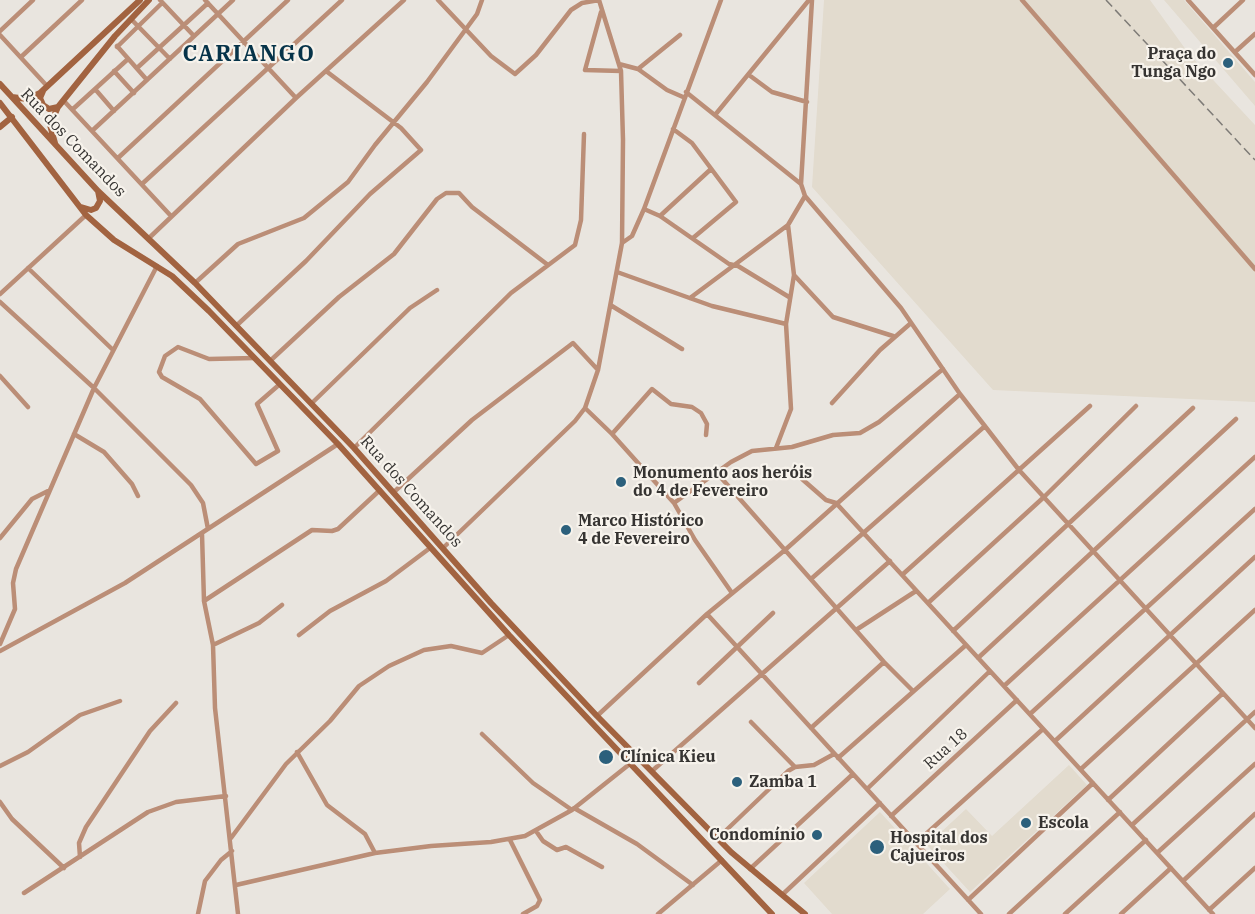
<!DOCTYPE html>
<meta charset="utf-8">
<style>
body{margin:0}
canvas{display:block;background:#e9e5df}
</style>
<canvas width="1255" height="914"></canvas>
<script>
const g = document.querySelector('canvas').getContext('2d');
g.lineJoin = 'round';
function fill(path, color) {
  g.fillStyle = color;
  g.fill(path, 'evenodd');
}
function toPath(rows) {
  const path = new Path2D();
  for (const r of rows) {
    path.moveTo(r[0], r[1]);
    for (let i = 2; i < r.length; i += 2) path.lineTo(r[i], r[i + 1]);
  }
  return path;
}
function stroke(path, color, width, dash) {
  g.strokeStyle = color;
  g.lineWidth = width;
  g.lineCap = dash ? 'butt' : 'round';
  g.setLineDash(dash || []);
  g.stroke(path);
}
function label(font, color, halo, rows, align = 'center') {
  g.font = font + ' "IBM Plex Serif",serif';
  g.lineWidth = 4.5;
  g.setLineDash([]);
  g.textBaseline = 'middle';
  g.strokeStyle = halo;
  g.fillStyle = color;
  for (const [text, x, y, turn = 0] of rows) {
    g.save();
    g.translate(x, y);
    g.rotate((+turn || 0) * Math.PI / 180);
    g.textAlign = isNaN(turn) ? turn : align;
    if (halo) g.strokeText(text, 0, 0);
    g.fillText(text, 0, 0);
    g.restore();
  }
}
fill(toPath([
 [824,0,1150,0,1189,54,1255,125,1255,402,993,390,812,187],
 [1164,0,1184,0,1255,82,1255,106],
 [1069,765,1087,785,970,892,927,845,966,809,992,836],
 [880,812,950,889,923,914,832,914,804,883]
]), '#e2dbce');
stroke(toPath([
 [160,0,194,36],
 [205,0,296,98],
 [438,0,491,56,515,74,536,55,571,10,582,3,599,0],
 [812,0,801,184,805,196,901,308,960,394,1019,470,1255,728],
 [1022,0,1255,269],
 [1188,0,1255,75],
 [601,12,585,70,621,71],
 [131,19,170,59],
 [1213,28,1243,0],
 [0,31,33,0],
 [0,35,47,86],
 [117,46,147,80],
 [117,47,162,3],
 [1235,52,1255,34],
 [21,57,82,0],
 [619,64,638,69,667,90,683,97],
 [137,68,208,3],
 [638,69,680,35],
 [114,71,134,93],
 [749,75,772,92,807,102],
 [95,89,114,111],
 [686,92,801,184],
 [64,101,171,216],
 [73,109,128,59],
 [715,115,809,0],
 [673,129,692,143,736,202,693,238],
 [93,130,233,0],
 [118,158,288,0],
 [142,184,342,0],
 [644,209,660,216,729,264,738,266,789,297],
 [660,216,711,169],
 [148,239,296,98,404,0],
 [622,243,632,236,644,209,721,0],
 [28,268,113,350],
 [617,272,712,306,786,324],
 [794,275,833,317,893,336],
 [195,283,238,244,304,218,348,182,375,145,427,82,477,14,482,0],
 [0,294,86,215],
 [690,298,788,225,805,196],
 [0,302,94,388,191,485,203,503,208,529],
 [612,306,682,349],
 [236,326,306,261,370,194,421,150,401,128,326,71],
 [255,358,209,359,178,347,165,356,159,372,162,377,200,399,256,464,278,451,257,404,280,384],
 [270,361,339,297,394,254,437,199,446,193,459,193,472,207,548,265],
 [0,376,28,407],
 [312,403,410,308,437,290],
 [832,403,880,350,911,323],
 [585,408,612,434,674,503,695,540,732,593],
 [74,434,104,452,132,484,138,496],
 [612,434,652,389,671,404,692,407,701,413,707,424,706,435],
 [354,448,511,293,575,245,581,220,584,134],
 [776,448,791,409,786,324,794,275,788,225],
 [716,472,884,662,913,691],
 [802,479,826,500,836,503,1213,914],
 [394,492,472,420,573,343,598,370],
 [674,503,731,462,752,451,792,447,833,435,860,433,879,422,943,369],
 [202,534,204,601,213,645,215,708,238,914],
 [0,538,32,499,48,491],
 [443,548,575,421,585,408,598,370,622,243,623,140,621,71,599,0],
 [902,575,1090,406],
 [811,579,985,426],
 [204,601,312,530,332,531,338,529,380,490],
 [928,603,1044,497,1136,406],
 [707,614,981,914],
 [856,630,916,591],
 [953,631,1193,408],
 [299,635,330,611,386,581,430,548],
 [0,644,15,609,13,583,16,569,94,388,157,266],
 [213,645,259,623,282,605],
 [0,651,125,583,338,444],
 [978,658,1236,419],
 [699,683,773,613],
 [1004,686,1255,457],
 [1030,714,1255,509],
 [597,716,707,614,785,550,960,394],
 [751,722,795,767],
 [811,728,884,662],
 [482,734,533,783,572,810],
 [1055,741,1255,557],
 [297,752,327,805,365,834,375,853],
 [838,758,966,645],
 [0,766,28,752,80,715,120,701],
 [1081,769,1255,610],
 [652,771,890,561],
 [867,789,990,671],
 [1108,800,1223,693],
 [0,802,12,819,64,868],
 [574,808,637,844,693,885],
 [891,816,1017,700],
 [1132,825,1255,712],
 [536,831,543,841,557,850,566,847,602,867],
 [231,838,286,764,330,721,359,686,389,666,424,650,451,646,482,653,509,635],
 [717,839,788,771,795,767,814,765,834,754],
 [510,840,540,900,537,906,523,914],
 [916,843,1043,729],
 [1157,853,1255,764],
 [80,857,79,843,86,827,150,731,176,703],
 [750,869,853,774],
 [1183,881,1255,814],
 [236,885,375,853,431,846,491,842,525,836,572,810,631,763],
 [24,893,148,812,176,802,226,796],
 [782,895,880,803],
 [968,900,1093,783],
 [1209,910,1255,868],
 [198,914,205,881,221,860,232,851],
 [658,914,722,860],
 [1009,914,1120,812],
 [1065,914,1146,840],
 [1121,914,1171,868]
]), '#bb8e77', 4.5);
stroke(toPath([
 [0,84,98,191,195,283,354,448,491,603,597,716,731,852,805,914],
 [43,91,40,98,43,105,49,109,58,107],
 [12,97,27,99,40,93,140,0],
 [0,103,86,215,114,240,172,276,209,311,338,444,509,635,772,914],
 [0,127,12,117],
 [55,143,50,125,58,107,115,36,149,0],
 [81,207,91,210,96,208,100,201,98,191]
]), '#a26340', 6);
stroke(toPath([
 [1106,0,1255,160]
]), '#7e7b77', 1.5, [9, 4.5]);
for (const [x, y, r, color] of [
 [1228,63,6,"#2c607c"],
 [621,482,6,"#2c607c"],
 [566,530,6,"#2c607c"],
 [606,757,8,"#2c607c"],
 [737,782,6,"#2c607c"],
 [1026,823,6,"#2c607c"],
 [817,835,6,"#2c607c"],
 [877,847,8,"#2c607c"]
]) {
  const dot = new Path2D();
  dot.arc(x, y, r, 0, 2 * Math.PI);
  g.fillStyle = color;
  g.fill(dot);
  stroke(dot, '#f7f3ec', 2);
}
label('bold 16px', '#363432', '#f7f3ec', [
 ["Praça do",1216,54,"right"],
 ["Tunga Ngo",1216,72,"right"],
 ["Monumento aos heróis",633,473],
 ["do 4 de Fevereiro",633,491],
 ["Marco Histórico",578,521],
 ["4 de Fevereiro",578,539],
 ["Clínica Kieu",620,757],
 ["Zamba 1",749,782],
 ["Escola",1038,823],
 ["Condomínio",805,835,"right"],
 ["Hospital dos",890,838],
 ["Cajueiros",890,856]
], 'left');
label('16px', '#363432', '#f7f3ec', [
 ["Rua dos Comandos",73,143,46],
 ["Rua dos Comandos",411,492,48],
 ["Rua 18",946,749,-42]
]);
g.letterSpacing = '1.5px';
label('bold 22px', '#063349', '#f7f3ec', [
 ["CARIANGO",249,55]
]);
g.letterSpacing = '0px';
</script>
